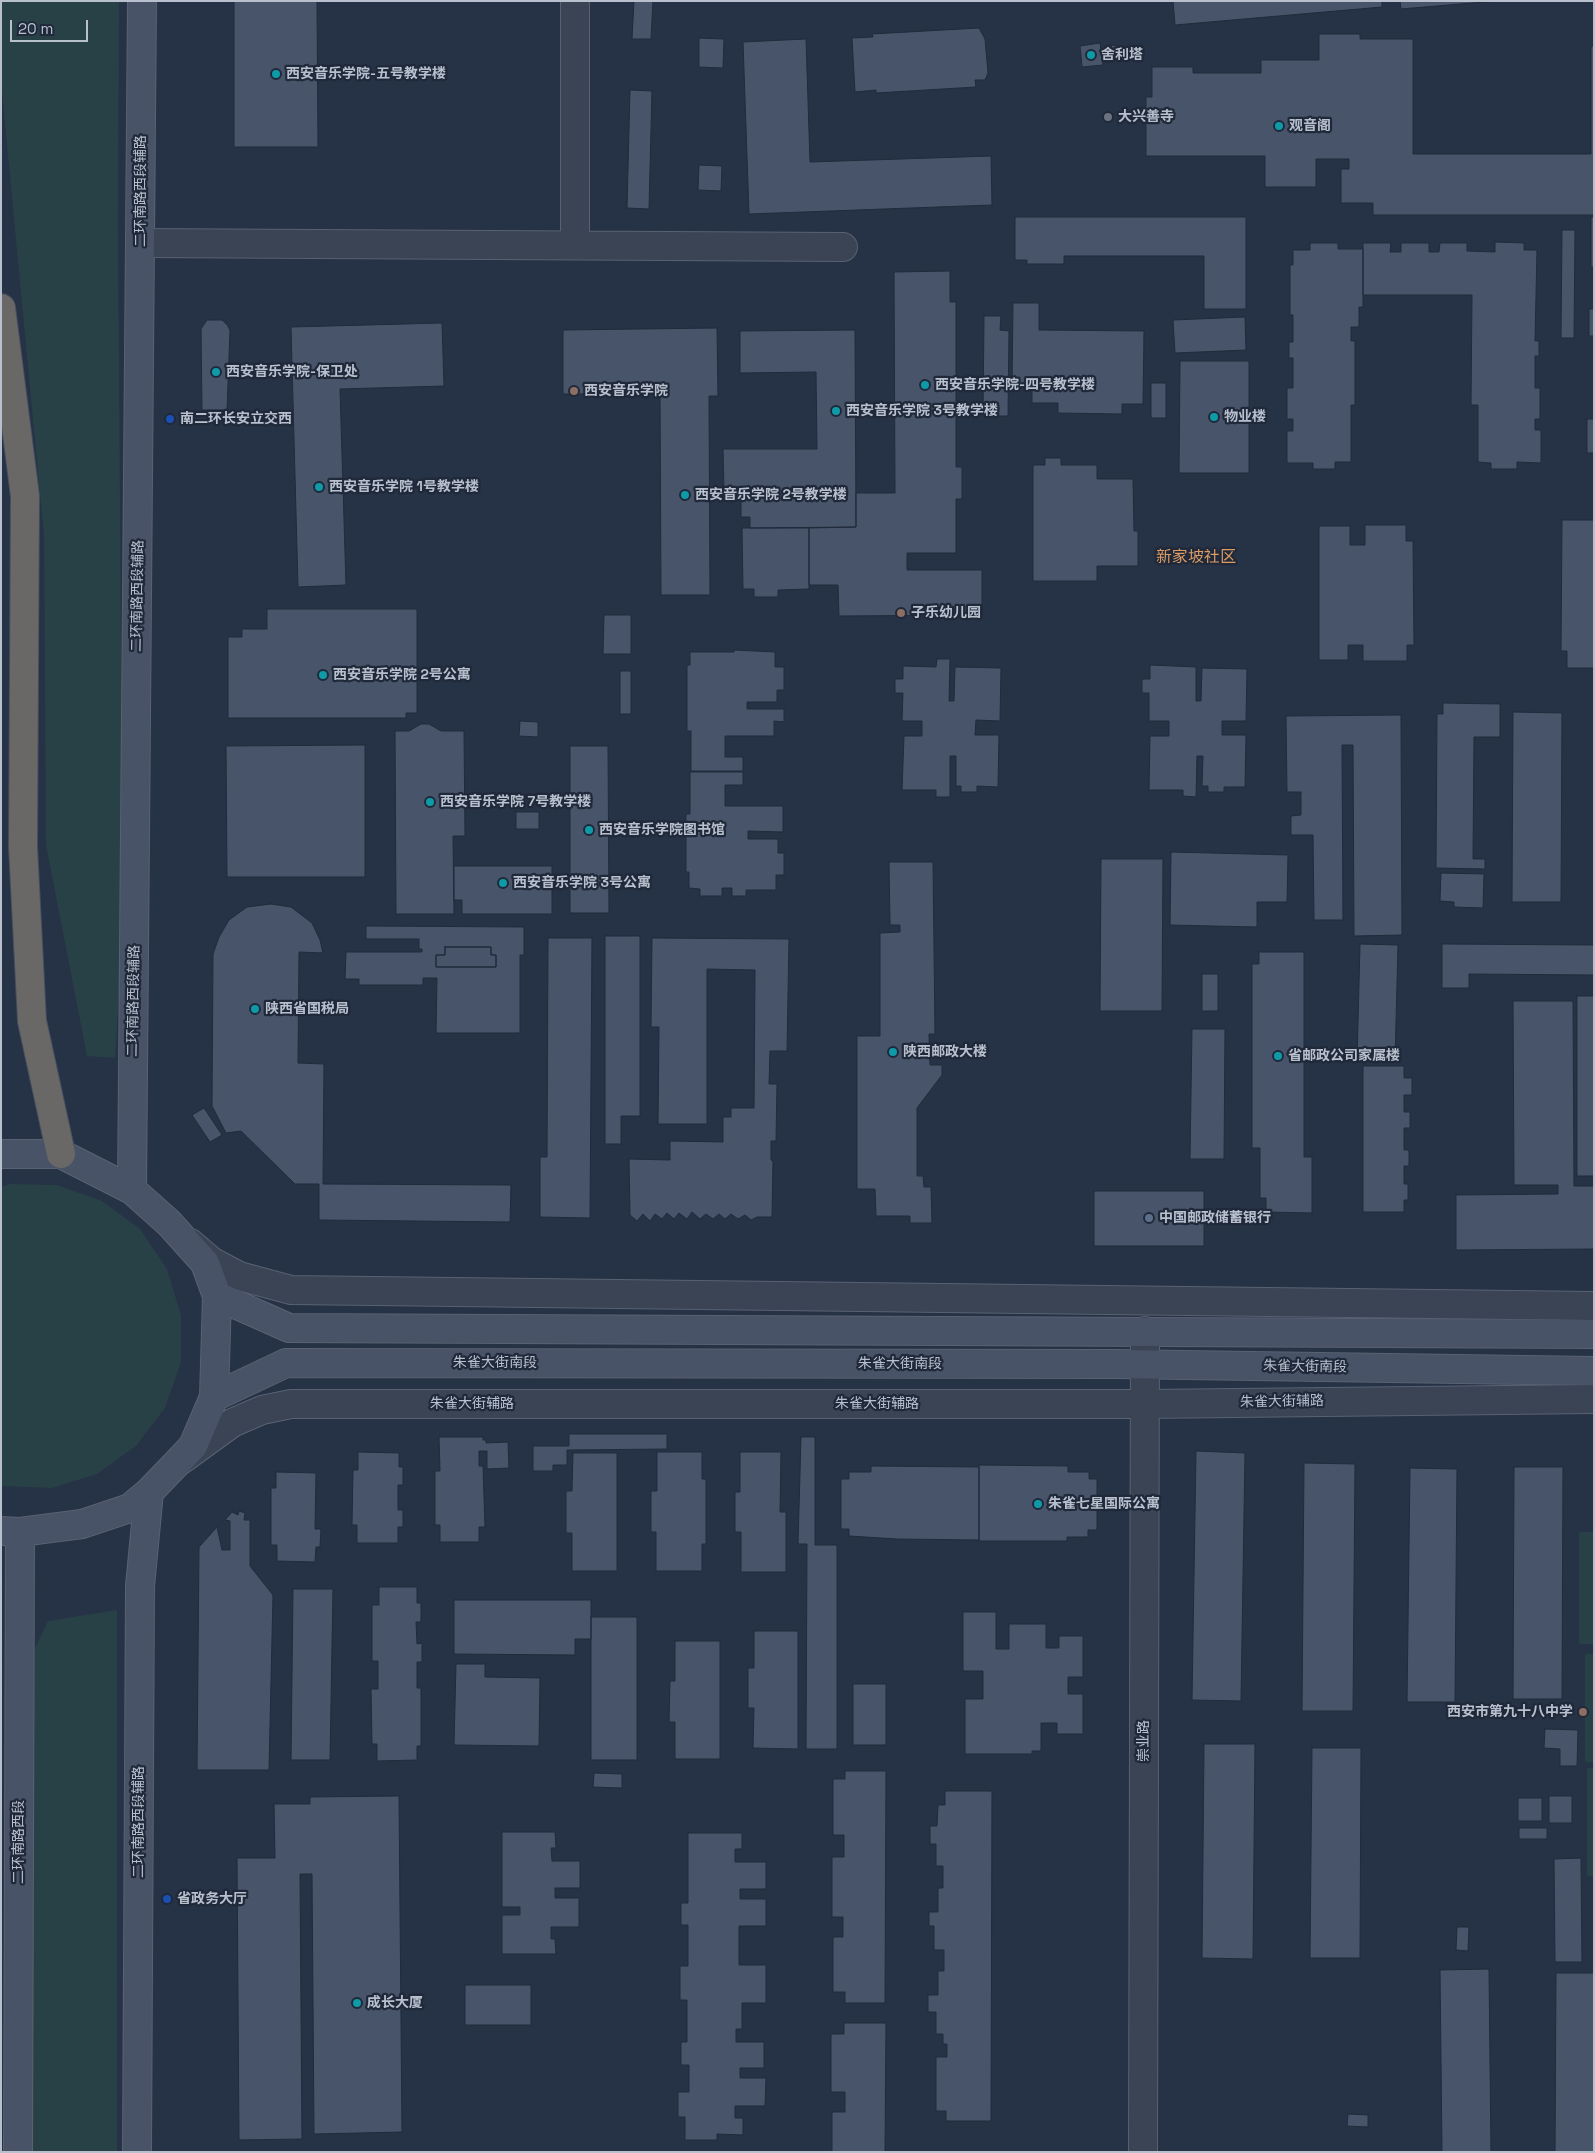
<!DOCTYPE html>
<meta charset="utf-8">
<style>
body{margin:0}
#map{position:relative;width:1595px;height:2153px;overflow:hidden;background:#263245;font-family:"Space Grotesk",sans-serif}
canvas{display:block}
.frame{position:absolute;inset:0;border:2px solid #b8c0ce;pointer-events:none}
.scale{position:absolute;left:10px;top:20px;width:78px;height:22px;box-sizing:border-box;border:2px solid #b8c0ce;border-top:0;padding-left:6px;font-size:15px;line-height:18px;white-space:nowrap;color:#b8c0ce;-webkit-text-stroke:4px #1f293a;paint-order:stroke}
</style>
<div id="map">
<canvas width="1595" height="2153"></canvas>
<div class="frame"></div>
<div class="scale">20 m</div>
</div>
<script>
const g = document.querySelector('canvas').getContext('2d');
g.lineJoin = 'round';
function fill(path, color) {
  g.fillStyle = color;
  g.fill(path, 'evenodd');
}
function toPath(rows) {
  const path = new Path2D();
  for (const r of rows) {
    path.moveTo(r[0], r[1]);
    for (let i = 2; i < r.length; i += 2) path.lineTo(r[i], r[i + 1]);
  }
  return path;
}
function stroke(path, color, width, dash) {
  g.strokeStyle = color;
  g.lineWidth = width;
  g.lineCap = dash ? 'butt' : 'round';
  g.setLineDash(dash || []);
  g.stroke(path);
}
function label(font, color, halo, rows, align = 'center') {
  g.font = font + ' "Space Grotesk","Noto Sans SC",sans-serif';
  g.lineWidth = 4.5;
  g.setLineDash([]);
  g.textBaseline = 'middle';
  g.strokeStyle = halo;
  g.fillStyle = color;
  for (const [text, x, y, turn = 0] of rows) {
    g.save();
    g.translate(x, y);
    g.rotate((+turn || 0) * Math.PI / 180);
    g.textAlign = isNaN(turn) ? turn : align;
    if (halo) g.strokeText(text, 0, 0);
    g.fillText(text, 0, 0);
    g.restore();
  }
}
fill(toPath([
 [1,1,119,1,118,227,123,929,115,1058,87,1056,46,845,44,536,1,81],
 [9,1184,57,1185,102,1201,140,1229,167,1269,181,1315,181,1362,165,1408,136,1446,97,1474,52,1488,1,1486,1,1187],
 [1579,1532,1594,1532,1594,1644,1579,1644],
 [117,1610,117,2152,28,2152,29,1660,48,1621],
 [1585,1654,1594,1654,1594,1762,1585,1762],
 [1587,1768,1594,1768,1594,1876,1587,1876]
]), '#284146');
const building = toPath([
 [234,1,317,1,318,147,234,147,234,1],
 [634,1,653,1,651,39,632,39,634,1],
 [1173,1,1382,1,1382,7,1175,25,1173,1],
 [1400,1,1496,1,1401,9,1400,1],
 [979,28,985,39,988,73,985,80,975,80,976,87,876,93,876,90,855,92,852,38,873,37,872,34,979,28],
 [1319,34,1360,34,1360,39,1413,39,1413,154,1591,154,1591,46,1594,46,1594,215,1373,215,1373,203,1341,203,1341,169,1349,169,1349,159,1316,159,1316,187,1265,187,1265,156,1146,156,1146,97,1152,97,1152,67,1193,67,1193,73,1261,73,1261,60,1319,60,1319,34],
 [699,38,724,39,723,68,699,67,699,38],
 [806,39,810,162,991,156,992,205,749,214,743,42,806,39],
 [1100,43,1103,65,1082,67,1080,46,1100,43],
 [1111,45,1130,47,1132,55,1113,58,1111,45],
 [630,90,652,91,649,209,627,208,630,90],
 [699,165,722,166,721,191,698,190,699,165],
 [1015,217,1246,217,1246,309,1204,309,1204,256,1064,256,1064,264,1027,264,1027,260,1015,260,1015,217],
 [1591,217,1594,217,1594,267,1591,267,1591,217],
 [1562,230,1575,230,1574,338,1561,338,1562,230],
 [1495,242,1524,243,1524,250,1537,250,1535,341,1539,341,1539,356,1535,356,1535,388,1540,388,1540,419,1535,419,1535,430,1541,430,1541,463,1517,462,1517,469,1491,469,1491,463,1478,462,1478,405,1471,405,1472,295,1363,295,1363,243,1391,243,1390,252,1401,252,1401,243,1429,243,1429,252,1439,252,1440,243,1467,243,1467,251,1495,252,1495,242],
 [1310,243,1338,243,1338,249,1363,249,1363,307,1359,307,1359,327,1351,327,1351,341,1355,341,1355,405,1351,405,1351,462,1335,462,1335,469,1313,469,1313,463,1287,463,1287,431,1293,431,1293,419,1287,419,1287,388,1293,388,1293,358,1289,358,1289,342,1293,342,1293,315,1290,315,1290,265,1293,265,1293,250,1310,250,1310,243],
 [950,271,950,302,956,302,956,467,962,467,962,499,956,499,956,553,907,553,907,570,982,570,982,615,839,616,838,585,809,585,809,528,856,527,856,493,895,493,894,272,950,271],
 [1013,303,1039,303,1039,330,1144,331,1143,404,1122,404,1122,414,1058,413,1058,403,1032,403,1032,388,1012,388,1013,303],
 [1589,309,1594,309,1594,336,1589,336,1589,309],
 [984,316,1001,316,1000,330,1009,331,1008,416,983,416,984,316],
 [1245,317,1246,350,1175,353,1173,320,1245,317],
 [207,320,222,320,228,326,230,331,227,410,202,410,201,329,207,320],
 [442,323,444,386,340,389,346,585,298,587,291,327,442,323],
 [717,328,718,396,709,396,710,595,661,595,660,394,563,394,563,330,717,328],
 [855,330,856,527,750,528,750,517,741,517,741,493,724,493,723,449,817,449,816,372,740,373,740,331,855,330],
 [1180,361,1249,361,1249,473,1179,473,1180,361],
 [1151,383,1166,383,1166,418,1151,418,1151,383],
 [1587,419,1594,419,1594,453,1587,453,1587,419],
 [1045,458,1061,458,1061,465,1097,465,1097,479,1133,479,1134,531,1138,531,1138,566,1097,566,1097,581,1033,581,1033,465,1045,465,1045,458],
 [1562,520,1594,520,1594,668,1567,668,1567,651,1561,651,1562,520],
 [1365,525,1406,525,1406,541,1413,541,1414,645,1407,645,1407,661,1363,661,1363,645,1348,645,1348,660,1319,660,1319,526,1350,526,1350,545,1365,545,1365,525],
 [742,528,809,528,809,589,778,590,778,597,754,597,754,589,743,589,742,528],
 [267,609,417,609,417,713,406,713,406,718,228,718,228,637,242,637,242,629,267,629,267,609],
 [604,615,631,615,631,654,603,654,604,615],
 [734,650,775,652,775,667,784,667,784,690,777,690,777,702,747,702,747,709,784,709,784,722,774,721,774,736,725,736,725,757,743,757,743,771,691,771,691,731,687,731,687,665,690,665,690,652,734,652,734,650],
 [937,659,950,659,949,701,954,701,955,667,1001,668,1000,721,976,720,975,735,999,735,998,787,977,786,977,792,961,792,961,786,956,786,956,756,950,756,950,797,936,797,936,790,902,790,904,736,922,736,922,721,902,721,903,693,895,693,895,679,903,679,903,666,936,667,937,659],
 [1150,665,1196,667,1196,701,1201,701,1202,668,1247,669,1246,721,1222,721,1222,735,1246,735,1245,787,1224,787,1224,792,1208,792,1208,786,1202,786,1203,756,1197,756,1196,797,1183,796,1183,790,1149,790,1150,736,1169,736,1169,721,1149,721,1149,693,1142,693,1142,679,1150,679,1150,665],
 [620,671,631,671,631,714,620,714,620,671],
 [1443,703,1500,704,1500,737,1474,737,1473,859,1485,859,1485,869,1436,868,1437,714,1443,714,1443,703],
 [1513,712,1562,713,1561,902,1512,902,1513,712],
 [1401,715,1402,935,1354,936,1353,745,1342,745,1343,920,1314,920,1313,835,1291,835,1291,816,1301,815,1301,792,1287,792,1286,716,1401,715],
 [520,721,538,722,538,737,519,736,520,721],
 [421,724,429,724,441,731,464,731,465,836,453,836,454,914,396,914,395,731,409,731,421,724],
 [365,745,365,877,227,877,226,746,365,745],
 [570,746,608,746,609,913,570,913,570,746],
 [690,772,743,772,743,785,725,785,725,806,783,806,783,832,748,831,748,839,778,839,778,853,784,853,784,875,776,875,776,890,746,890,746,896,732,896,732,888,722,888,722,896,700,896,700,889,689,888,689,872,686,872,686,814,690,814,690,772],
 [516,812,539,812,539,829,516,829,516,812],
 [1171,852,1288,855,1287,902,1257,902,1257,927,1170,925,1171,852],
 [1101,859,1163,859,1162,1011,1100,1011,1101,859],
 [889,862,933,862,935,1034,929,1034,930,1065,942,1065,942,1075,917,1108,917,1176,923,1176,924,1187,931,1187,932,1223,910,1223,910,1216,876,1216,875,1189,857,1189,857,1036,880,1036,880,933,900,932,900,925,890,925,889,862],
 [454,866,552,866,552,914,462,914,462,900,454,900,454,866],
 [1441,873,1484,874,1483,908,1454,907,1454,902,1440,901,1441,873],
 [271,904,291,907,312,923,320,940,323,953,299,952,298,1063,324,1064,323,1184,511,1185,510,1222,319,1220,319,1184,295,1184,241,1131,226,1133,212,1106,213,954,219,937,229,920,247,907,271,904],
 [366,926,524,927,524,955,520,955,520,1033,436,1033,437,978,423,978,423,985,359,985,359,979,345,979,346,952,422,952,422,949,419,949,419,939,366,939,366,926],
 [445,947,491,947,491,955,496,955,496,967,436,967,436,955,445,955,445,947],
 [605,936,640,936,640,1116,621,1116,621,1144,605,1144,605,936],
 [548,938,592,938,590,1218,540,1217,540,1157,547,1157,548,938],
 [652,938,789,939,787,1051,770,1051,769,1084,777,1084,776,1141,771,1141,771,1160,773,1161,772,1217,757,1217,751,1220,745,1215,738,1219,731,1214,725,1219,719,1214,713,1219,706,1214,700,1219,692,1212,687,1219,679,1213,674,1219,667,1213,662,1219,655,1214,650,1221,643,1214,637,1221,630,1215,629,1159,670,1160,670,1141,723,1142,723,1117,731,1117,731,1108,754,1108,755,970,707,969,707,1124,658,1124,659,1027,651,1027,652,938],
 [1360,944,1398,945,1395,1061,1357,1061,1360,944],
 [1442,944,1594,945,1594,975,1469,974,1469,988,1442,988,1442,944],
 [445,947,491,947,491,955,496,955,496,967,436,967,436,955,445,955,445,947],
 [1259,952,1304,952,1304,1157,1312,1157,1312,1213,1266,1212,1266,1198,1260,1198,1260,1148,1252,1148,1252,964,1259,964,1259,952],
 [1202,974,1218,974,1218,1011,1202,1011,1202,974],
 [1577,996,1594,996,1594,1176,1577,1176,1577,996],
 [1513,1001,1573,1001,1574,1186,1594,1186,1594,1249,1456,1250,1456,1195,1558,1194,1558,1185,1514,1185,1513,1001],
 [1192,1029,1225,1029,1224,1159,1190,1159,1192,1029],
 [1363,1066,1404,1066,1404,1078,1412,1078,1412,1095,1404,1095,1404,1112,1410,1112,1410,1128,1404,1128,1404,1150,1409,1150,1409,1166,1404,1166,1404,1184,1408,1184,1408,1200,1404,1200,1404,1212,1363,1212,1363,1066],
 [204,1108,222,1135,210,1142,192,1115,204,1108],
 [1094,1191,1204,1191,1204,1246,1094,1246,1094,1191],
 [569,1434,667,1434,667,1449,567,1450,567,1465,553,1465,553,1471,533,1471,533,1446,569,1446,569,1434],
 [439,1437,483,1437,483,1440,486,1440,486,1443,508,1442,509,1468,487,1469,487,1451,479,1451,479,1466,483,1466,485,1527,479,1527,479,1542,440,1542,440,1525,435,1525,435,1471,440,1471,439,1437],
 [801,1437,815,1437,815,1545,837,1545,837,1749,806,1749,807,1544,798,1544,801,1437],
 [1196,1451,1245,1453,1241,1701,1192,1700,1196,1451],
 [358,1452,399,1453,399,1467,403,1467,403,1485,398,1485,398,1510,403,1510,403,1527,398,1527,398,1543,357,1543,357,1525,352,1525,353,1470,358,1470,358,1452],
 [657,1452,702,1452,702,1479,706,1479,706,1544,702,1544,702,1571,656,1571,656,1532,651,1532,651,1491,657,1491,657,1452],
 [740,1452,781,1452,780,1512,786,1512,786,1572,741,1572,741,1532,735,1532,735,1492,740,1492,740,1452],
 [573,1453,617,1453,617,1571,572,1571,572,1533,566,1533,566,1491,572,1491,573,1453],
 [1304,1463,1355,1464,1353,1711,1302,1711,1304,1463],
 [979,1465,1068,1466,1068,1472,1089,1472,1089,1479,1097,1479,1097,1530,1088,1530,1088,1537,1067,1537,1067,1541,979,1541,979,1465],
 [871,1466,979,1467,979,1540,897,1539,849,1536,849,1529,841,1529,841,1479,849,1479,849,1472,871,1472,871,1466],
 [1514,1467,1563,1467,1562,1699,1513,1699,1514,1467],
 [1410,1468,1457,1469,1455,1702,1407,1702,1410,1468],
 [276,1472,316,1473,315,1529,321,1529,320,1547,316,1547,315,1562,277,1561,277,1545,271,1545,271,1488,276,1488,276,1472],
 [239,1511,245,1513,244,1520,250,1520,250,1566,273,1595,269,1770,197,1770,199,1547,217,1527,222,1550,230,1550,230,1521,225,1520,232,1512,238,1515,239,1511],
 [379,1587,417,1587,417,1603,421,1603,421,1622,416,1622,417,1644,422,1643,422,1662,417,1662,417,1688,421,1688,421,1746,417,1746,417,1760,377,1761,377,1744,372,1744,371,1689,378,1689,378,1661,372,1661,372,1605,379,1605,379,1587],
 [293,1589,333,1589,330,1760,291,1760,293,1589],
 [454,1600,591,1600,591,1639,575,1639,575,1655,454,1654,454,1600],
 [963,1612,996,1612,996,1649,1009,1649,1009,1624,1046,1624,1046,1648,1059,1648,1059,1636,1083,1636,1083,1677,1068,1677,1068,1694,1083,1694,1083,1734,1057,1734,1057,1723,1041,1723,1041,1751,1032,1751,1032,1754,965,1754,965,1699,983,1699,983,1671,963,1671,963,1612],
 [591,1617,637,1617,637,1760,591,1760,591,1617],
 [754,1631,798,1631,798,1749,753,1748,754,1708,748,1708,748,1668,754,1668,754,1631],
 [675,1641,720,1641,720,1759,675,1759,675,1722,669,1722,670,1681,675,1681,675,1641],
 [456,1664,485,1664,485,1677,540,1678,539,1746,454,1745,456,1664],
 [853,1684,886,1684,886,1745,853,1745,853,1684],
 [1545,1729,1578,1730,1577,1766,1560,1766,1560,1749,1544,1748,1545,1729],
 [1204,1744,1255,1744,1253,1959,1202,1958,1204,1744],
 [1312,1748,1361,1748,1360,1958,1310,1958,1312,1748],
 [845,1771,886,1771,885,2003,845,2003,845,1992,833,1992,833,1937,843,1937,843,1917,832,1917,832,1857,844,1857,844,1835,833,1835,833,1779,845,1779,845,1771],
 [594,1773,622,1774,622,1788,593,1787,594,1773],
 [945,1791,992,1791,991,2121,946,2121,946,2111,936,2111,936,2057,947,2057,947,2044,943,2044,943,2034,936,2034,936,2012,928,2012,928,1995,938,1995,938,1971,944,1971,944,1950,934,1950,934,1926,929,1926,929,1912,938,1912,938,1888,943,1888,943,1866,936,1866,936,1844,930,1844,930,1826,937,1826,938,1805,945,1805,945,1791],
 [399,1796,402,2132,314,2134,312,1874,300,1874,302,2139,239,2140,237,1858,275,1858,274,1804,310,1804,310,1797,399,1796],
 [1549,1796,1572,1796,1572,1823,1549,1823,1549,1796],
 [1518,1798,1542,1798,1542,1821,1518,1821,1518,1798],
 [1519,1828,1547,1828,1547,1839,1519,1839,1519,1828],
 [502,1832,555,1832,556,1848,551,1848,552,1861,580,1861,580,1888,555,1888,555,1898,579,1898,579,1927,551,1927,551,1939,555,1939,556,1954,502,1954,502,1915,520,1915,520,1907,502,1907,502,1832],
 [688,1833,742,1833,742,1849,735,1849,735,1862,766,1862,766,1889,740,1889,740,1899,766,1899,766,1926,739,1926,739,1965,766,1965,766,2003,742,2003,742,2029,736,2029,736,2042,764,2042,764,2068,740,2068,740,2078,766,2078,765,2106,735,2106,735,2118,743,2118,743,2135,717,2134,717,2140,685,2140,685,2117,678,2117,678,2092,689,2092,689,2065,681,2065,681,2042,687,2042,687,2000,680,2000,680,1966,688,1966,688,1925,681,1925,681,1903,688,1903,688,1833],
 [1581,1858,1582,1962,1555,1962,1554,1859,1581,1858],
 [1457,1927,1469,1927,1468,1951,1456,1950,1457,1927],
 [1489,1969,1491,2152,1442,2152,1440,1970,1489,1969],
 [1556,1973,1594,1973,1594,2152,1555,2152,1556,1973],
 [465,1985,531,1985,531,2025,465,2025,465,1985],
 [844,2023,886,2023,885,2152,832,2152,832,2112,845,2112,845,2092,831,2092,831,2034,844,2034,844,2023],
 [1348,2114,1368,2115,1368,2127,1347,2126,1348,2114]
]);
fill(building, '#485469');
stroke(building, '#212b3c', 1);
const minor = toPath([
 [141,243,843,247],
 [575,245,575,1],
 [190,1243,211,1261,239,1276,291,1290,1594,1306],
 [181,1460,232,1423,262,1410,291,1404,1145,1404,1594,1399]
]);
const tertiary = toPath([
 [1143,2152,1145,1331]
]);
const secondary = toPath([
 [1,1154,61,1154,132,1190,169,1223,205,1263,217,1296,214,1397,193,1446,176,1464,149,1492,130,1508,82,1524,20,1532,1,1531],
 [132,1190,142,1],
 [217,1296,289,1328,1594,1334],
 [214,1397,286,1363,1116,1364,1594,1371],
 [18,2152,20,1532],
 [137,2152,140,1586,149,1492]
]);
const trunk = toPath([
 [1,308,25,496,23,847,32,1021,61,1154]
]);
stroke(minor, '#596272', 30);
stroke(tertiary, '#596272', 30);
stroke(secondary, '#596272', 30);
stroke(trunk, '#454f5f', 30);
stroke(minor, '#3a4454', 28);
stroke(tertiary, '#3a4454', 28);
stroke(secondary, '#485367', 28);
stroke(trunk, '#6a6866', 28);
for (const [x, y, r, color] of [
 [1091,55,5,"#0f9aa8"],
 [276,74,5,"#0f9aa8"],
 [1108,117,5,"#6b7280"],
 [1279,126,5,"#0f9aa8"],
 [216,372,5,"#0f9aa8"],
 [925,385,5,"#0f9aa8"],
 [574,391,5,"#8d6e63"],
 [836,411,5,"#0f9aa8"],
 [1214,417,5,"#0f9aa8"],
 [170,419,5,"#1a4fb4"],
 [319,487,5,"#0f9aa8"],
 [685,495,5,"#0f9aa8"],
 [901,613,5,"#8d6e63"],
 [323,675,5,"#0f9aa8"],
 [430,802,5,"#0f9aa8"],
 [589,830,5,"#0f9aa8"],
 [503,883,5,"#0f9aa8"],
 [255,1009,5,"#0f9aa8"],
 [893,1052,5,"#0f9aa8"],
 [1278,1056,5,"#0f9aa8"],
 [1149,1218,5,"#5c6f8a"],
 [1038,1504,5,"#0f9aa8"],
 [1583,1712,5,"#8d6e63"],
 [167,1899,5,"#1a4fb4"],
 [357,2003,5,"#0f9aa8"]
]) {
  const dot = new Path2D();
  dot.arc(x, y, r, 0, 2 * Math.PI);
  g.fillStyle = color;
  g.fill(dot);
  stroke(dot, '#1f293a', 2);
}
label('bold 14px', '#b8c0ce', '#1f293a', [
 ["舍利塔",1101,55],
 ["西安音乐学院-五号教学楼",286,74],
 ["大兴善寺",1118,117],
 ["观音阁",1289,126],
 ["西安音乐学院-保卫处",226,372],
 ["西安音乐学院-四号教学楼",935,385],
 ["西安音乐学院",584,391],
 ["西安音乐学院 3号教学楼",846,411],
 ["物业楼",1224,417],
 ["南二环长安立交西",180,419],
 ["西安音乐学院 1号教学楼",329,487],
 ["西安音乐学院 2号教学楼",695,495],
 ["子乐幼儿园",911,613],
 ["西安音乐学院 2号公寓",333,675],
 ["西安音乐学院 7号教学楼",440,802],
 ["西安音乐学院图书馆",599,830],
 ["西安音乐学院 3号公寓",513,883],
 ["陕西省国税局",265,1009],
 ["陕西邮政大楼",903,1052],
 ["省邮政公司家属楼",1288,1056],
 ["中国邮政储蓄银行",1159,1218],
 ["朱雀七星国际公寓",1048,1504],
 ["西安市第九十八中学",1573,1712,"right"],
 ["省政务大厅",177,1899],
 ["成长大厦",367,2003]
], 'left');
label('14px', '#b8c0ce', '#1f293a', [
 ["二环南路西段辅路",141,191,-90],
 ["二环南路西段辅路",138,596,-89],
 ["二环南路西段辅路",134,1001,-89],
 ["朱雀大街南段",495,1363],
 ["朱雀大街南段",900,1364],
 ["朱雀大街南段",1305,1367,1],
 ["朱雀大街辅路",1282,1402,-1],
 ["朱雀大街辅路",472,1404],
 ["朱雀大街辅路",877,1404],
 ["崇业路",1144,1741,-90],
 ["二环南路西段辅路",139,1822,-90],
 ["二环南路西段",19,1842,-90]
]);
label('16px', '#dc9c64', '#1f293a', [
 ["新家坡社区",1196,558]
]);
</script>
